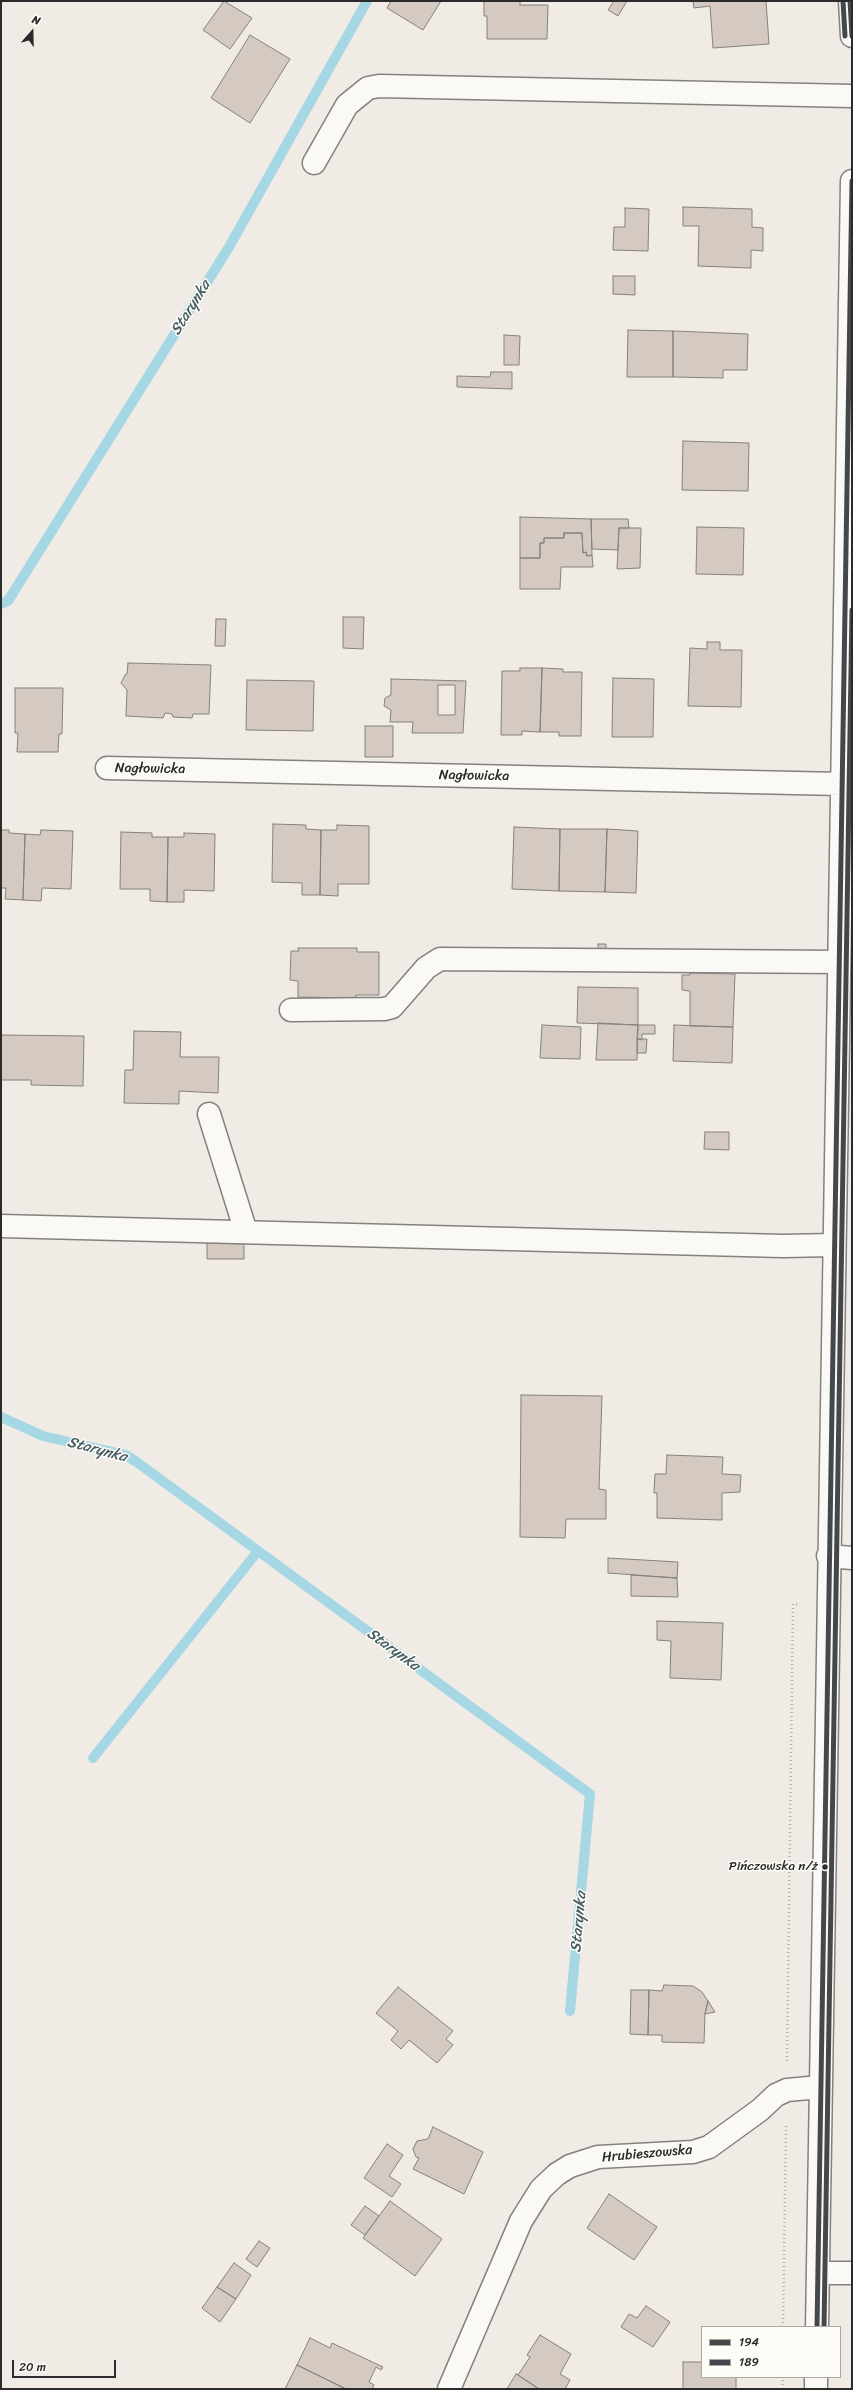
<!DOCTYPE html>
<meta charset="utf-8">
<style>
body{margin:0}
#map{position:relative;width:853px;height:2390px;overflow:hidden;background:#f1ebe6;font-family:Sriracha,sans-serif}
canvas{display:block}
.frame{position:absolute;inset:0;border:2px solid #2b2b2b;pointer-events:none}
.legend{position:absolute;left:701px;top:2326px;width:140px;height:52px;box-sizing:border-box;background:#fdfcf7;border:1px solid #a9a8a5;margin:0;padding:5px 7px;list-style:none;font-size:12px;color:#2b2b2b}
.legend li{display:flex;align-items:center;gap:8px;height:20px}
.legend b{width:20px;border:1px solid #a9a8a5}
.north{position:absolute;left:12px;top:12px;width:40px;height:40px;-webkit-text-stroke:3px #fdfcf7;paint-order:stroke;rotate:20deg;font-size:11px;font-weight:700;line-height:16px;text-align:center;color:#2b2b2b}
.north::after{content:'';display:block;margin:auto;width:14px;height:18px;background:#2b2b2b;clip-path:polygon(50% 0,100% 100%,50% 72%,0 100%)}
.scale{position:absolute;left:12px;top:2360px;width:104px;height:18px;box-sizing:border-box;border:2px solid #2b2b2b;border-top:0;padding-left:5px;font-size:12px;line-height:14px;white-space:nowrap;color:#2b2b2b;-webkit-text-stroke:3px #fdfcf7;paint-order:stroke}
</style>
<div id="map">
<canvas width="853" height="2390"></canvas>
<div class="frame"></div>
<ul class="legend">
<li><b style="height:5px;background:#45484a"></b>194</li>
<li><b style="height:5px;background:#45484a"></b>189</li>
</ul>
<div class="north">N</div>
<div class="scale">20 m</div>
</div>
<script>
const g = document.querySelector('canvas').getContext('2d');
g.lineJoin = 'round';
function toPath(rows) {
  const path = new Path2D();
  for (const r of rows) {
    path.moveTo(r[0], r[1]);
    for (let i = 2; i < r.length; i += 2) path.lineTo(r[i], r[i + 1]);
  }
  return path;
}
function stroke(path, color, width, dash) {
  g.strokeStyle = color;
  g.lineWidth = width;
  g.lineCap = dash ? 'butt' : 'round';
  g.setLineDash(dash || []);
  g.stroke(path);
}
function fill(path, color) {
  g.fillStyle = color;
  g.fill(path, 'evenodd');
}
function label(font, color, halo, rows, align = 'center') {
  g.font = font + ' Sriracha,sans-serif';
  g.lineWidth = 3;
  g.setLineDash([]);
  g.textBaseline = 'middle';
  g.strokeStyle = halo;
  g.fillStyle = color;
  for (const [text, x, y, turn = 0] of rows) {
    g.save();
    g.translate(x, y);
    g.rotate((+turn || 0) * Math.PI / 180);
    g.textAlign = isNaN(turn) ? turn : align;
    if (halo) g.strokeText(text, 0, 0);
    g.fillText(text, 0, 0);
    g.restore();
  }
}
stroke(toPath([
 [1,604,8,601,229,247,367,1],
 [1,1417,43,1436,126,1455,138,1463,590,1794,570,2011],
 [93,1758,258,1551]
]), '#a5d7e5', 10);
const building = toPath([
 [224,1,252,18,230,49,203,30,224,1],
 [391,1,441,1,423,30,387,8,391,1],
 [484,1,520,1,520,5,548,5,547,39,487,39,487,16,484,16,484,1],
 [614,1,627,1,618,16,608,10,614,1],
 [693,1,766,1,769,44,713,48,710,6,694,8,693,1],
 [250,35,290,59,250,123,211,98,250,35],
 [683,207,752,209,752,227,763,228,763,251,751,250,751,268,698,266,699,226,683,226,683,207],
 [625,208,649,209,648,251,613,250,614,227,625,227,625,208],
 [613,276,635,276,635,295,613,294,613,276],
 [628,330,673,331,673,377,627,377,628,330],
 [673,331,748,334,747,370,723,370,723,378,673,377,673,331],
 [504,335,520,336,519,365,504,365,504,335],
 [491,372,512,372,512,389,457,387,457,376,490,377,491,372],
 [683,441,749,443,748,491,682,490,683,441],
 [520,517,591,519,592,555,587,556,586,552,583,553,582,533,564,533,564,538,544,538,544,543,540,543,540,558,520,558,520,517],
 [591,519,628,519,629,528,619,528,618,550,592,549,591,519],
 [697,527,744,528,743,575,696,574,697,527],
 [619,528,641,528,640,568,617,569,619,528],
 [564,533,582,533,583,553,586,552,587,556,592,555,593,567,561,567,560,589,520,589,520,558,540,558,540,543,544,543,544,538,564,538,564,533],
 [343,617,364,617,363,649,343,648,343,617],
 [216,619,226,619,225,646,215,646,216,619],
 [707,642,720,642,720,650,742,650,741,707,688,706,690,648,707,649,707,642],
 [128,663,211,665,209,714,193,714,192,718,173,717,172,714,165,713,163,718,126,716,127,690,121,683,125,675,127,674,128,663],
 [520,668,542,668,540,732,522,731,522,735,501,735,502,671,520,671,520,668],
 [542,668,563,669,563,672,582,672,581,736,559,736,559,732,540,732,542,668],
 [613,678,654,679,653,737,612,737,613,678],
 [391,679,466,681,463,733,412,733,413,722,390,722,391,710,384,706,385,698,391,695,391,679],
 [438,685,455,685,455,715,438,715,438,685],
 [247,680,314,681,313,731,246,730,247,680],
 [15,688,63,688,62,734,59,734,58,752,17,752,18,733,15,733,15,688],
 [365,726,393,726,393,757,365,757,365,726],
 [273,824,306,825,306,829,321,830,320,895,302,895,302,883,272,882,273,824],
 [337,825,369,826,369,884,338,884,338,896,320,895,321,830,337,830,337,825],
 [514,827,560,829,559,891,512,889,514,827],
 [560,829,607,829,605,892,559,891,560,829],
 [607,829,638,831,636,893,605,892,607,829],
 [1,830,9,830,9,833,25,834,23,900,5,899,6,888,1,888,1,830],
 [41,830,73,831,71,889,42,888,41,901,23,900,25,834,40,835,41,830],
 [121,832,152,833,152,837,168,837,167,902,150,901,150,889,120,889,121,832],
 [184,833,215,834,214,891,184,890,184,902,167,902,168,837,184,837,184,833],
 [598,944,606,944,606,955,598,955,598,944],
 [298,948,357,948,357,952,379,952,379,995,356,995,356,998,298,997,298,981,290,980,291,951,299,951,298,948],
 [690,973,735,974,733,1027,690,1026,690,991,682,990,682,975,690,975,690,973],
 [578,987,638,988,638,1025,577,1023,578,987],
 [598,1023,638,1025,637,1060,596,1060,598,1023],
 [542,1025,581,1027,580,1059,540,1058,542,1025],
 [638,1025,655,1025,655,1034,642,1034,642,1040,637,1039,638,1025],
 [674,1025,733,1027,732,1063,673,1061,674,1025],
 [134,1031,181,1032,180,1057,219,1057,218,1093,179,1091,179,1104,124,1103,125,1070,133,1070,134,1031],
 [1,1035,84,1036,83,1086,31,1085,31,1080,1,1080,1,1035],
 [637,1039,647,1039,646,1053,637,1053,637,1039],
 [705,1132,729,1132,729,1150,704,1149,705,1132],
 [207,1240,244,1240,244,1259,207,1259,207,1240],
 [521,1395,602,1396,599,1489,606,1490,606,1519,566,1519,565,1538,520,1537,521,1395],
 [667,1455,723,1457,722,1474,741,1475,740,1492,722,1493,722,1520,657,1518,657,1493,654,1493,655,1474,666,1474,667,1455],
 [608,1558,678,1562,677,1578,608,1573,608,1558],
 [631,1575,677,1578,678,1597,631,1596,631,1575],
 [657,1621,723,1623,721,1680,670,1678,671,1641,657,1640,657,1621],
 [664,1985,693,1986,702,1992,708,2001,705,2014,704,2043,662,2042,662,2035,648,2035,649,1990,662,1991,664,1985],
 [398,1987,453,2031,446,2039,453,2045,437,2063,409,2040,401,2049,391,2040,398,2031,376,2013,398,1987],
 [631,1990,649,1990,648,2035,630,2034,631,1990],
 [708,2001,715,2012,705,2014,708,2001],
 [433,2127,483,2152,464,2194,413,2169,419,2158,416,2157,413,2149,417,2141,428,2139,433,2127],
 [387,2144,403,2155,389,2176,401,2184,392,2197,364,2178,387,2144],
 [609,2194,657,2227,634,2260,587,2228,609,2194],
 [390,2201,442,2239,415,2276,363,2238,390,2201],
 [365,2206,379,2216,365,2235,351,2225,365,2206],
 [259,2241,270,2248,257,2267,246,2259,259,2241],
 [234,2263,251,2275,236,2299,217,2287,234,2263],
 [217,2287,236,2299,220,2322,202,2308,217,2287],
 [646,2306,670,2322,653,2347,621,2327,629,2314,637,2318,646,2306],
 [540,2335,571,2354,560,2374,570,2380,565,2389,539,2389,518,2375,530,2357,527,2355,540,2335],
 [310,2338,330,2348,332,2343,383,2367,381,2370,376,2367,369,2382,374,2385,372,2389,346,2389,297,2365,310,2338],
 [683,2362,702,2362,702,2377,736,2377,736,2389,683,2389,683,2362],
 [297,2365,346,2389,285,2389,297,2365],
 [516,2374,518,2375,539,2389,507,2389,516,2374]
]);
fill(building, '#d4cac1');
stroke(building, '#84817f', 1);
const minor = toPath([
 [850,1,852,36],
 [314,163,347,105,368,88,379,86,852,96],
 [107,768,841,784],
 [291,1010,384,1009,392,1007,426,968,440,959,838,962],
 [209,1114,246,1232],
 [1,1226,783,1246,833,1245],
 [828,1556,852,1558],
 [818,2273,852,2273],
 [817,2327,852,181],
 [449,2389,521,2221,541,2189,557,2174,570,2166,598,2157,693,2152,709,2147,760,2110,776,2095,787,2090,820,2087],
 [816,2389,816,2377]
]);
stroke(minor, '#84817f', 25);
stroke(toPath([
 [787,2061,793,1604,800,1605],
 [783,2327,786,2126],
 [782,2389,783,2377]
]), '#b3b1b0', 2.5, [1, 3]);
stroke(minor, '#faf9f6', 22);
stroke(toPath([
 [850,1,852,36],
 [817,2327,852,181]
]), '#45484a', 5);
stroke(toPath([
 [843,1,845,36],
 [824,2327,852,610]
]), '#45484a', 5);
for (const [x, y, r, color] of [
 [825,1867,3.5,"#2b2b2b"]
]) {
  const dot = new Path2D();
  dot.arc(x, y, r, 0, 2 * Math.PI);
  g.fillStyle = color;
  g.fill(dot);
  stroke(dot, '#fdfcf7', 1.5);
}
label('13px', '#2b2b2b', '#fdfcf7', [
 ["Pińczowska n/ż",818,1867]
], 'right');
label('14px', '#2b2b2b', '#fdfcf7', [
 ["Nagłowicka",150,769,1],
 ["Nagłowicka",474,776,1],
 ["Hrubieszowska",647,2154,-5]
]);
label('italic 15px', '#465c63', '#fdfcf7', [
 ["Starynka",191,308,-58],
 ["Starynka",97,1450,15],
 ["Starynka",393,1650,36],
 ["Starynka",579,1922,-85]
]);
</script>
